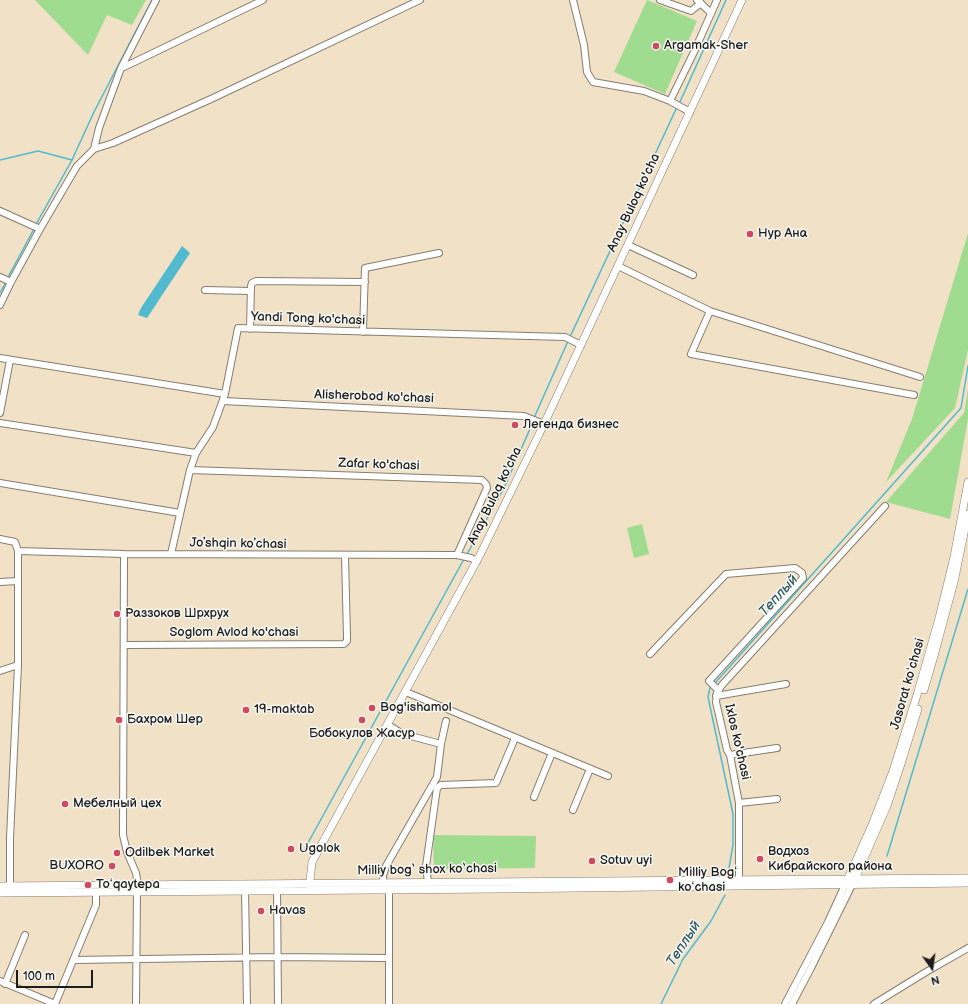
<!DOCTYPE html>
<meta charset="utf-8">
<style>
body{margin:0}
#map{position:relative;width:968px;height:1004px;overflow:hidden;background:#f1e1c6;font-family:"Balsamiq Sans",sans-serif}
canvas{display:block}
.north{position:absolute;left:912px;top:948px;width:40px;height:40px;-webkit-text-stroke:3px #f6f6f2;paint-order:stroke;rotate:166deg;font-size:11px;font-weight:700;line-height:16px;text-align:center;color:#1c1c1c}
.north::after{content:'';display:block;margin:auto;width:14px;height:18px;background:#1c1c1c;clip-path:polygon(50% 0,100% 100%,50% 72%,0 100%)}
.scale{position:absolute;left:16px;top:970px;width:77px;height:18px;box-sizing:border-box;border:2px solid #1c1c1c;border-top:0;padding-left:5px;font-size:12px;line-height:14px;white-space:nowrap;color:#1c1c1c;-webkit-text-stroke:3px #f6f6f2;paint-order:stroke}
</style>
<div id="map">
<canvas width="968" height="1004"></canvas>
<div class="north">N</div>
<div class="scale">100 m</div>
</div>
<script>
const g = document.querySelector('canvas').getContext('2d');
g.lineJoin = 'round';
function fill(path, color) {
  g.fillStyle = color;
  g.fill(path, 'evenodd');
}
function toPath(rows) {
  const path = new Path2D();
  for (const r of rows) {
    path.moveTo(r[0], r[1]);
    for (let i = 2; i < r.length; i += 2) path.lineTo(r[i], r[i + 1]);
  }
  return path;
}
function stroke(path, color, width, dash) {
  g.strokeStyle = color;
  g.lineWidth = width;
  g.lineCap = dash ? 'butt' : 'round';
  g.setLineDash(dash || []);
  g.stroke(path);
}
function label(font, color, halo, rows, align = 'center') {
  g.font = font + ' "Balsamiq Sans",sans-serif';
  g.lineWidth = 3;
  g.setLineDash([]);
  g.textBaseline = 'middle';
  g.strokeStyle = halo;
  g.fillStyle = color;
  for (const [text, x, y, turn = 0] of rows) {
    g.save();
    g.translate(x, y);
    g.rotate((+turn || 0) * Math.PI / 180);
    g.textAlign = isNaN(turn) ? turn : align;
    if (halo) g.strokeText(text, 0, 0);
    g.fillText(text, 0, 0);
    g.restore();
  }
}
fill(toPath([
 [35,0,146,0,132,25,107,15,88,55],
 [647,0,697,21,665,94,614,72],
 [968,233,968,350,955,408,886,482,912,419],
 [968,389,968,419,950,519,886,502,964,413],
 [642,524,649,554,634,558,627,528],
 [433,835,536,836,535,868,434,869]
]), '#a0dc8f');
fill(toPath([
 [182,246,190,253,147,318,138,315,141,308]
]), '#51bace');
stroke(toPath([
 [679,104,726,0],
 [0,160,38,151,72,160],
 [35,226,72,160,93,114,152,0],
 [7,279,34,229],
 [0,293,6,282],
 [570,337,677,107],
 [534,418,568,341],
 [466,556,504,488,533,422],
 [715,683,961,408,968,366],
 [712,686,710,688,708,697,733,814,733,845,728,874],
 [303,852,464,559],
 [887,856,968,589],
 [661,1004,683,959,711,921,725,895]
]), '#51bace', 1.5);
const minor = toPath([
 [573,0,584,45,587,72,593,82,644,91,670,101,690,112],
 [660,0,691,11,701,3],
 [697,0,710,12],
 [122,68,263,0],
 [670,101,694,52,717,0],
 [94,149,99,128,121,68,156,0],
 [0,211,40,229],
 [628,245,693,275],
 [618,266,710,311,920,377],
 [0,277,11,282],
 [205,290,251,291],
 [0,305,11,282,40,229,77,166,94,149,113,143,211,99,420,0],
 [710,311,691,354,914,395],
 [250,329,251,286,252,283,256,281,365,282],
 [363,332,365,268,439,253],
 [0,358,225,394],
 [223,401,524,416,544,424],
 [0,413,10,360],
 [0,423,196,453],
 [190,470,482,480,486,484,487,488,457,555],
 [0,483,180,513],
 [0,539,15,542,18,551,18,665,10,838,10,886],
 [18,551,124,554,457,555,471,558,477,561],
 [124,554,123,835,127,852,136,873,138,885],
 [171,554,190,470,196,453,213,427,225,394,238,328,565,337,581,345],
 [0,582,18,581],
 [124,645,344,644,347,641,347,637,345,556],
 [650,654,726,574,795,568,802,573,803,578,709,681,718,690],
 [0,671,18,665],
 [406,692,608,776],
 [716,696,786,684],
 [388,725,403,734,441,744],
 [730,755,777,748],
 [534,797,552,753],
 [739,803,777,799],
 [573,810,590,769],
 [739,880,739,803,730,755,727,750,716,702,717,693,722,685,885,506],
 [428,882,426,866,437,788,441,785,496,783,515,738],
 [383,883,383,876,386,866,437,777,441,744,446,721],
 [245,890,247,1004],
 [277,890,278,1004],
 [73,960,277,957,389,958],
 [0,981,55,1004],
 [5,984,25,935],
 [55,1004,96,905,96,892],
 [136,1004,137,891],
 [389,1004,389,889],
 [785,1004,828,922,845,885],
 [792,1004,811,968,852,885],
 [874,1004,926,972,968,948]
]);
const major = toPath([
 [924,690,934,656,954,582,968,514],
 [847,881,872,825,893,771,917,695,939,618,954,557,968,482],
 [854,881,887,806,901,764,918,709],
 [0,886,968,878],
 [309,890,312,862,480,555,544,424,742,0],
 [0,893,499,889,968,883]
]);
stroke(minor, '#867e71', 8);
stroke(major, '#867e71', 8);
stroke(minor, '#fff', 6);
stroke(major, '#fff', 7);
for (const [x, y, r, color] of [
 [656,46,4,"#d1495b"],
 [750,234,4,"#d1495b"],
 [515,425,4,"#d1495b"],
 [117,614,4,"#d1495b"],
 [372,708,4,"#d1495b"],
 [246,710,4,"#d1495b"],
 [119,720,4,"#d1495b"],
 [362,720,4,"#d1495b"],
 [65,804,4,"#d1495b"],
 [291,849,4,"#d1495b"],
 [117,853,4,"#d1495b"],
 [760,859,4,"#d1495b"],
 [592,861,4,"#d1495b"],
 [112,866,4,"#d1495b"],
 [670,880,4,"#d1495b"],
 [88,885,4,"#d1495b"],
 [261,911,4,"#d1495b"]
]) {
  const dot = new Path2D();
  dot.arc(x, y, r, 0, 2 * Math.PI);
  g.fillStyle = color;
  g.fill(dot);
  stroke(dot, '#f6f6f2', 1.5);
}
label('13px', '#1c1c1c', '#f6f6f2', [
 ["Argamak-Sher",664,46],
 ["Нур Ана",758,234],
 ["Легенда бизнес",523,425],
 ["Раззоков Шрхрух",125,614],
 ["Bog'ishamol",380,708],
 ["19-maktab",254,710],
 ["Бахром Шер",127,720],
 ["Бобокулов Жасур",362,734,"center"],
 ["Мебелный цех",73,804],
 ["Ugolok",299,849],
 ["Водхоз",768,852],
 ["Кибрайского района",768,867],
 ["Odilbek Market",125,853],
 ["Sotuv uyi",600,861],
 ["BUXORO",104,866,"right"],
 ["Milliy Bogʻ",678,873],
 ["koʻchasi",678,888],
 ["Toʻqaytepa",96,885],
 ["Havas",269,911]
], 'left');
label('13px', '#1c1c1c', '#f6f6f2', [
 ["Anay Buloq ko'cha",634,203,-65],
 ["Yandi Tong ko'chasi",308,319,2],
 ["Alisherobod ko'chasi",374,397,2],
 ["Zafar ko'chasi",379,465,2],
 ["Anay Buloq ko'cha",495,496,-64],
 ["Joʼshqin koʼchasi",238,544,1],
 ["Soglom Avlod ko'chasi",234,633],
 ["Jasorat koʻchasi",908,684,-74],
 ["Ixlos ko'chasi",737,742,77],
 ["Milliy bog‘ shox ko‘chasi",427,870,-1]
]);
label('italic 14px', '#315b63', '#f6f6f2', [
 ["Теплый",779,596,-48],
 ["Теплый",684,944,-57]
]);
</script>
